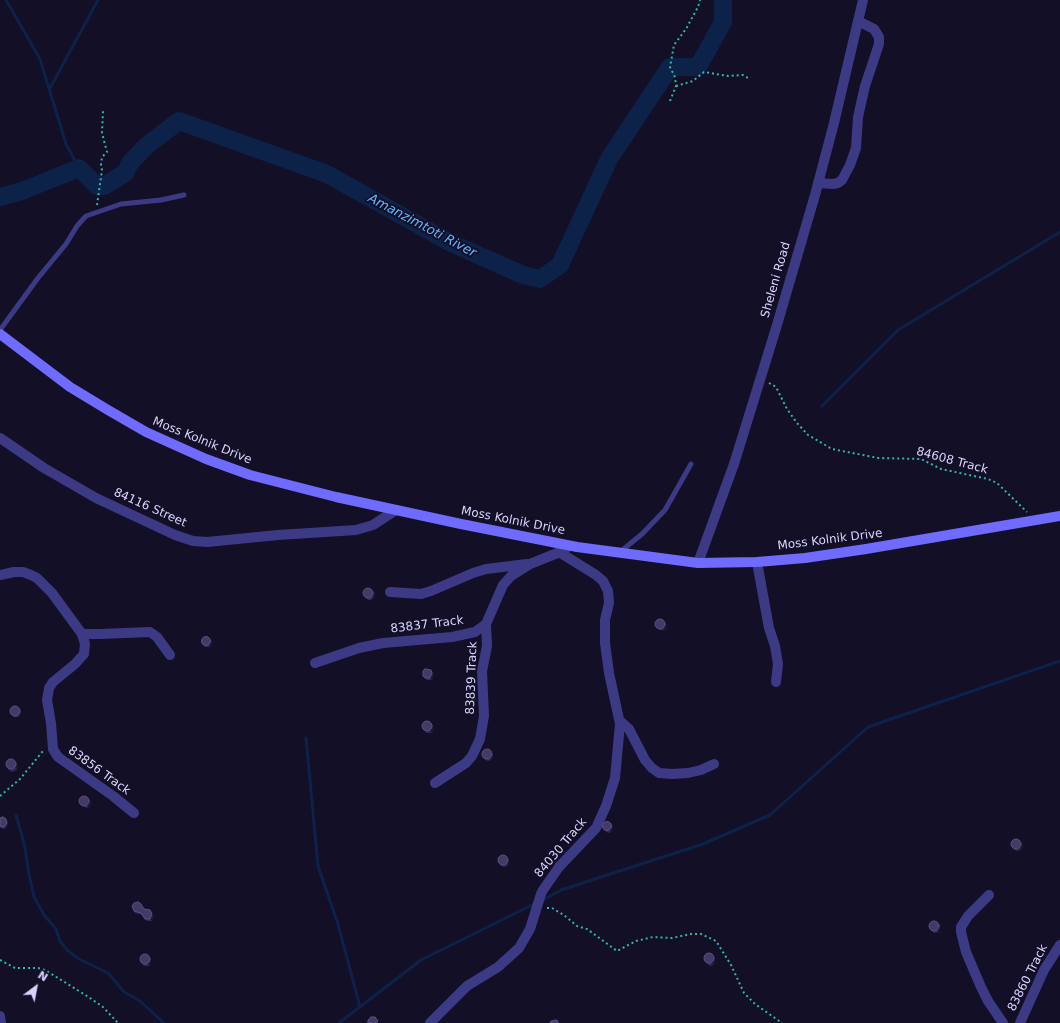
<!DOCTYPE html>
<style>
body{margin:0}
#map{position:relative;width:1060px;height:1023px;overflow:hidden;background:#130f26;font-family:"DejaVu Sans",sans-serif}
canvas{display:block}
.north{position:absolute;left:16px;top:967px;width:40px;height:40px;-webkit-text-stroke:3px #130f26;paint-order:stroke;rotate:32deg;font-size:11px;font-weight:700;line-height:16px;text-align:center;color:#d9d4ff}
.north::after{content:'';display:block;margin:auto;width:14px;height:18px;background:#d9d4ff;clip-path:polygon(50% 0,100% 100%,50% 72%,0 100%)}
</style>
<div id="map">
<canvas width="1060" height="1023"></canvas>
<div class="north">N</div>
</div>
<script>
const g = document.querySelector('canvas').getContext('2d');
g.lineJoin = 'round';
function toPath(rows) {
  const path = new Path2D();
  for (const r of rows) {
    if (r.length === 3) {
      path.moveTo(r[0] + r[2], r[1]);
      path.arc(r[0], r[1], r[2], 0, 2 * Math.PI);
      continue;
    }
    path.moveTo(r[0], r[1]);
    for (let i = 2; i < r.length; i += 2) path.lineTo(r[i], r[i + 1]);
  }
  return path;
}
function stroke(path, color, width, dash) {
  g.strokeStyle = color;
  g.lineWidth = width;
  g.lineCap = dash ? 'butt' : 'round';
  g.setLineDash(dash || []);
  g.stroke(path);
}
function fill(path, color) {
  g.fillStyle = color;
  g.fill(path, 'evenodd');
}
function label(font, color, halo, rows, align = 'center') {
  g.font = font + ' "DejaVu Sans",sans-serif';
  g.lineWidth = 4;
  g.setLineDash([]);
  g.textBaseline = 'middle';
  g.strokeStyle = halo;
  g.fillStyle = color;
  for (const [text, x, y, turn = 0] of rows) {
    g.save();
    g.translate(x, y);
    g.rotate((+turn || 0) * Math.PI / 180);
    g.textAlign = isNaN(turn) ? turn : align;
    if (halo) g.strokeText(text, 0, 0);
    g.fillText(text, 0, 0);
    g.restore();
  }
}
stroke(toPath([
 [6,0,40,59,66,144,79,168],
 [49,90,98,0],
 [822,406,898,330,1060,232],
 [306,738,318,866,338,924,360,1007],
 [16,815,24,843,29,874,34,897,44,915,56,929,60,941,67,950,79,959,108,973,124,992,140,1001,164,1023],
 [543,900,561,890,703,844,770,815,868,727,1060,661],
 [339,1023,421,960,536,903]
]), '#0c2248', 3);
stroke(toPath([
 [0,197,22,191,79,168,97,186,104,186,125,173,130,163,146,146,179,121,327,174,449,242,523,275,540,279,560,265,609,159,670,67,698,67,723,22,723,0]
]), '#0c2248', 18);
stroke(toPath([
 [676,86,693,81,704,72,728,76,743,75,748,78],
 [670,101,676,86,675,77,670,67,674,45,686,29,698,7,700,0],
 [97,205,102,170,101,165,102,157,107,152,102,133,103,111],
 [769,383,776,387,787,409,797,423,808,435,832,449,878,458,921,459,941,469,988,479,997,483,1027,512],
 [0,796,20,779,43,751],
 [547,908,552,908,564,915,577,926,587,929,617,951,636,941,653,937,672,938,691,934,701,934,716,941,731,965,744,993,755,1004,782,1023],
 [0,960,15,968,38,968,45,970,87,996,103,1007,118,1023]
]), '#2fb8b0', 2, [2, 3]);
stroke(toPath([
 [0,330,38,278,66,244,77,226,86,216,121,204,161,200,184,195],
 [620,552,642,534,665,510,691,464]
]), '#3d3a85', 5);
stroke(toPath([
 [818,183,833,184,838,183,842,180,850,165,856,148,858,117,865,86,879,44,879,37,874,29,858,21],
 [0,438,44,468,96,498,175,535,193,541,207,542,278,535,356,530,373,525,396,510],
 [757,562,769,628,775,646,778,664,776,682],
 [0,575,14,572,23,572,31,575,37,578,52,593,82,634,85,644,84,654,75,664,53,682,49,688,47,700,51,723,53,749,58,757,113,796,134,813],
 [390,592,421,594,431,591,473,573,486,569,527,564],
 [82,634,100,634,150,632,157,637,170,655],
 [315,663,359,648,383,643,452,637,475,632,486,624,503,585,511,576,530,564,565,550],
 [620,721,629,729,645,760,652,768,659,773,672,774,688,773,701,770,714,764],
 [435,783,466,763,472,756,480,739,484,716,482,671,487,646,486,624],
 [989,895,968,916,961,927,961,932,966,952,981,987,988,1001,1003,1023],
 [0,1016,1,1023],
 [430,1023,467,986,498,967,519,948,530,929,541,894,543,890,559,867,596,828,606,806,615,778,620,724,609,673,605,643,605,620,609,603,608,591,603,581,596,575,559,552],
 [1020,1023,1044,970,1060,945]
]), '#3d3a85', 10);
stroke(toPath([
 [698,563,734,464,777,325,815,195,834,123,863,0]
]), '#3d3a85', 10);
stroke(toPath([
 [0,334,70,387,108,410,146,432,206,459,250,475,336,497,461,524,577,547,698,563,757,562,805,558,866,549,1060,516]
]), '#6f6bff', 10);
fill(toPath([
 [373,591,375,593,374,598,371,600,368,600,364,595],
 [666,623,667,627,665,630,660,630,656,626],
 [211,640,212,642,210,647,205,647,201,643],
 [433,672,434,675,432,680,427,680,423,676],
 [20,709,21,714,19,717,14,717,10,713],
 [431,723,434,728,432,733,427,733,423,729],
 [491,751,492,753,493,758,491,760,488,761,484,759,482,757],
 [16,763,18,766,17,770,12,772,9,770,6,766],
 [90,800,91,804,89,807,86,808,82,805,80,803],
 [0,818,7,821,8,825,6,828,3,829,0,827],
 [610,822,612,824,613,829,611,832,608,833,604,830,602,828],
 [1020,841,1023,846,1021,850,1016,851,1012,846],
 [506,856,509,862,508,865,505,867,501,866,498,861],
 [144,909,154,916,152,921,147,921,142,915,135,913,134,911],
 [938,923,940,925,940,930,939,932,934,933,930,929],
 [714,957,715,962,713,965,710,966,706,963,704,961],
 [150,958,151,961,149,966,144,966,140,962]
]), '#312854');
fill(toPath([
 [373,591,375,593,374,598,372,596],
 [664,620,666,623,667,627,665,630,663,628],
 [209,638,212,642,210,647,209,645],
 [431,670,434,675,432,680,430,678],
 [18,707,20,709,21,714,19,717,17,715],
 [431,723,434,728,432,733,430,731],
 [491,751,492,753,493,758,491,760,490,758],
 [15,761,18,766,17,770,15,767],
 [88,797,90,800,91,804,89,807,87,805],
 [6,819,7,821,8,825,6,828,5,826],
 [610,822,612,824,613,829,611,832,609,830],
 [1020,841,1023,846,1021,850,1019,848],
 [506,856,509,862,508,865,507,863],
 [150,910,154,916,152,921,150,919],
 [938,923,940,925,940,930,939,932,937,930],
 [712,955,714,957,715,962,713,965,712,962],
 [149,956,151,961,149,966,148,963]
]), '#1d163a');
const building = toPath([
 [368,593,5],
 [660,624,5],
 [206,641,4.5],
 [425,669,431,670,432,673,430,678,425,678,423,676,423,671,425,669],
 [15,711,5],
 [427,726,5],
 [487,754,5],
 [11,764,5],
 [84,801,5],
 [3,817,6,819,7,823,5,826,2,827,0,826,0,818,3,817],
 [607,826,4.5],
 [1016,844,5],
 [503,860,5],
 [138,902,141,904,144,909,150,910,152,914,150,919,145,919,141,913,134,911,132,906,134,903,138,902],
 [934,926,5],
 [709,958,5],
 [145,959,5],
 [371,1017,375,1017,378,1021,376,1023,368,1023,368,1020,371,1017],
 [556,1020,558,1021,558,1023,550,1023,551,1021,556,1020]
]);
fill(building, '#433a66');
stroke(building, '#5a527e', 1);
label('12px', '#d9d4ff', '#130f26', [
 ["Sheleni Road",776,280,-74],
 ["Moss Kolnik Drive",202,441,22],
 ["84608 Track",952,461,15],
 ["84116 Street",150,508,24],
 ["Moss Kolnik Drive",513,521,11],
 ["Moss Kolnik Drive",830,540,-7],
 ["83837 Track",427,625,-7],
 ["83839 Track",472,678,-88],
 ["83856 Track",99,771,36],
 ["84030 Track",561,848,-50],
 ["83860 Track",1028,978,-63]
]);
label('italic 13px', '#62b6ff', '#130f26', [
 ["Amanzimtoti River",422,226,28]
]);
</script>
